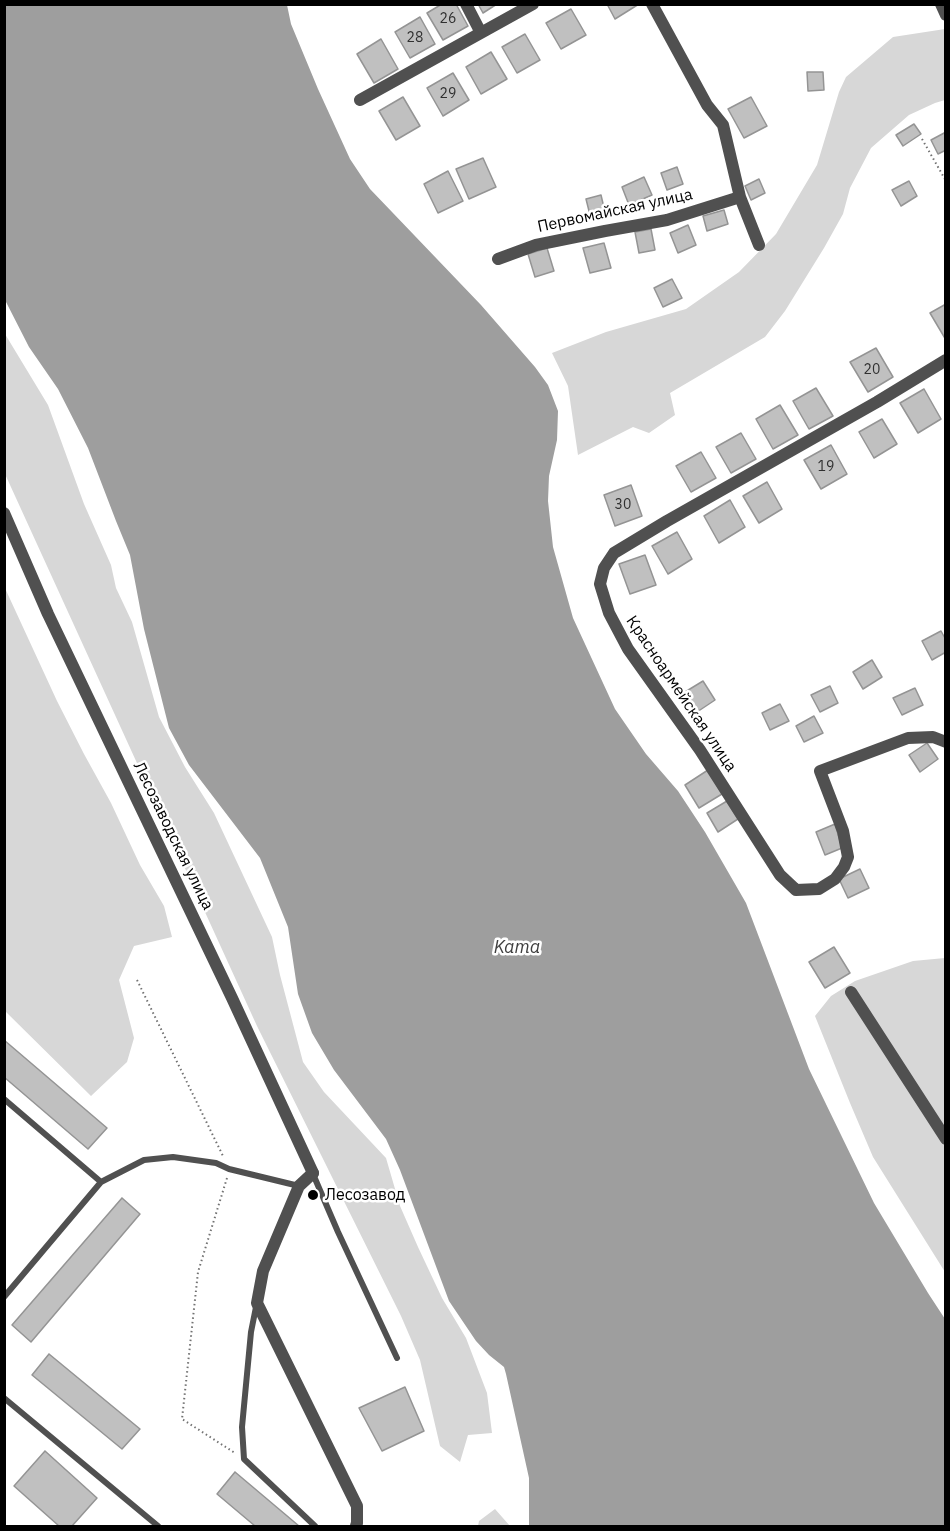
<!DOCTYPE html>
<meta charset="utf-8">
<style>
body{margin:0}
#map{position:relative;width:950px;height:1531px;overflow:hidden;background:#fff;font-family:"IBM Plex Sans",sans-serif}
canvas{display:block}
.frame{position:absolute;inset:0;border:6px solid #000;pointer-events:none}
</style>
<div id="map">
<canvas width="950" height="1531"></canvas>
<div class="frame"></div>
</div>
<script>
const g = document.querySelector('canvas').getContext('2d');
g.lineJoin = 'round';
function fill(path, color) {
  g.fillStyle = color;
  g.fill(path, 'evenodd');
}
function toPath(rows) {
  const path = new Path2D();
  for (const r of rows) {
    path.moveTo(r[0], r[1]);
    for (let i = 2; i < r.length; i += 2) path.lineTo(r[i], r[i + 1]);
  }
  return path;
}
function stroke(path, color, width, dash) {
  g.strokeStyle = color;
  g.lineWidth = width;
  g.lineCap = dash ? 'butt' : 'round';
  g.setLineDash(dash || []);
  g.stroke(path);
}
function label(font, color, halo, rows, align = 'center') {
  g.font = font + ' "IBM Plex Sans",sans-serif';
  g.lineWidth = 5;
  g.setLineDash([]);
  g.textBaseline = 'middle';
  g.strokeStyle = halo;
  g.fillStyle = color;
  for (const [text, x, y, turn = 0] of rows) {
    g.save();
    g.translate(x, y);
    g.rotate((+turn || 0) * Math.PI / 180);
    g.textAlign = isNaN(turn) ? turn : align;
    if (halo) g.strokeText(text, 0, 0);
    g.fillText(text, 0, 0);
    g.restore();
  }
}
fill(toPath([
 [945,29,945,100,935,103,909,115,871,148,850,188,843,214,824,248,785,311,765,337,670,393,675,415,649,433,633,427,578,455,568,386,552,353,606,332,686,309,739,272,776,234,817,165,839,92,846,77,893,37],
 [5,334,48,405,84,504,111,565,116,588,132,622,159,717,185,767,214,813,272,937,280,975,303,1062,324,1092,386,1158,400,1206,418,1247,442,1298,466,1338,487,1393,492,1433,468,1435,460,1462,440,1446,420,1360,401,1316,257,1026,5,474],
 [4,586,57,701,84,754,111,803,140,865,164,906,172,937,134,946,119,980,134,1038,127,1062,91,1096,5,1011],
 [945,958,945,1272,873,1157,850,1103,815,1016,831,996,855,981,913,961],
 [495,1509,510,1526,478,1526,479,1521]
]), '#d7d7d7');
fill(toPath([
 [4,5,287,5,291,24,318,89,350,159,370,189,481,305,535,367,548,385,558,411,557,440,549,476,548,501,553,547,573,618,615,709,646,754,678,791,705,832,746,903,809,1069,874,1203,928,1293,945,1319,945,1526,529,1526,529,1478,506,1374,504,1367,489,1355,476,1341,449,1301,400,1170,386,1139,334,1070,312,1033,298,994,288,927,260,858,189,765,169,728,144,629,130,555,116,521,88,448,58,389,29,347,5,300]
]), '#9e9e9e');
const building = toPath([
 [442,4,456,4,468,26,443,40,427,13,442,4],
 [478,4,497,4,483,13,478,4],
 [607,4,639,4,615,19,607,4],
 [571,9,586,35,561,49,546,23,571,9],
 [420,17,435,44,410,58,395,32,420,17],
 [525,34,540,60,517,73,502,47,525,34],
 [381,39,398,69,374,83,357,54,381,39],
 [491,52,507,79,481,94,466,67,491,52],
 [807,72,823,72,824,90,808,91,807,72],
 [453,73,469,100,443,116,427,88,453,73],
 [403,97,420,126,396,140,379,111,403,97],
 [751,97,767,126,744,138,728,109,751,97],
 [914,124,921,134,903,146,896,135,914,124],
 [946,132,946,150,938,154,931,140,946,132],
 [483,158,496,187,469,199,456,169,483,158],
 [677,167,683,184,667,190,661,173,677,167],
 [448,171,463,201,438,213,424,184,448,171],
 [644,177,652,195,629,205,622,187,644,177],
 [759,179,765,193,751,200,745,186,759,179],
 [909,181,917,196,901,206,892,190,909,181],
 [601,195,605,212,590,215,586,199,601,195],
 [724,210,728,224,707,231,703,216,724,210],
 [688,225,696,245,678,253,670,233,688,225],
 [651,229,655,250,639,253,635,232,651,229],
 [604,243,611,268,590,273,583,248,604,243],
 [547,248,554,271,535,277,528,254,547,248],
 [672,279,682,298,663,307,654,288,672,279],
 [946,304,946,340,930,313,946,304],
 [876,348,893,377,868,392,850,362,876,348],
 [816,388,833,416,809,429,793,401,816,388],
 [924,389,941,419,918,433,900,403,924,389],
 [780,405,798,435,773,449,756,419,780,405],
 [882,419,897,444,874,458,859,432,882,419],
 [741,433,756,459,731,473,716,447,741,433],
 [831,445,847,474,821,489,804,460,831,445],
 [701,452,716,478,691,492,676,466,701,452],
 [767,482,782,509,759,523,743,496,767,482],
 [631,485,642,516,615,526,604,495,631,485],
 [730,500,745,527,719,543,704,516,730,500],
 [677,532,692,559,668,574,652,546,677,532],
 [645,555,656,585,630,594,619,564,645,555],
 [941,631,946,640,946,652,932,660,922,641,941,631],
 [872,660,882,677,863,689,853,672,872,660],
 [703,681,715,700,697,712,685,692,703,681],
 [830,686,838,703,820,712,811,695,830,686],
 [915,688,923,705,902,715,893,698,915,688],
 [780,704,789,721,770,730,762,713,780,704],
 [814,716,823,733,804,742,796,726,814,716],
 [927,743,938,759,920,772,909,755,927,743],
 [708,770,722,794,699,808,685,785,708,770],
 [727,801,738,819,718,832,707,813,727,801],
 [835,824,842,848,825,855,816,832,835,824],
 [860,869,869,888,848,898,839,879,860,869],
 [834,947,850,973,825,988,809,962,834,947],
 [4,1040,107,1128,88,1149,4,1077,4,1040],
 [122,1198,140,1214,31,1342,12,1325,122,1198],
 [49,1354,140,1429,122,1449,32,1375,49,1354],
 [405,1387,424,1431,382,1451,359,1408,405,1387],
 [45,1451,97,1498,72,1526,59,1526,14,1486,45,1451],
 [235,1472,299,1526,255,1526,217,1494,235,1472]
]);
fill(building, '#c0c0c0');
stroke(building, '#949494', 1.5);
stroke(toPath([
 [922,139,946,181],
 [137,980,223,1156],
 [227,1178,198,1272,182,1419,235,1453]
]), '#727272', 2, [1.5, 3]);
stroke(toPath([
 [4,1099,101,1182],
 [313,1174,338,1232,397,1358],
 [4,1297,101,1182,144,1160,173,1157,216,1163,229,1169,299,1186],
 [256,1307,251,1332,242,1427,244,1459,315,1526],
 [4,1398,158,1526]
]), '#505050', 6);
stroke(toPath([
 [466,4,481,33],
 [652,4,707,105,723,125,740,197,759,245],
 [941,4,946,15],
 [360,100,533,4],
 [498,259,536,245,605,231,667,220,740,197],
 [946,360,877,402,667,521,614,553,604,568,600,584,609,613,628,649,700,750,780,875,796,890,819,889,835,879,844,867,848,857,843,831,820,771,908,738,933,737,946,742],
 [851,992,946,1139],
 [313,1173,299,1186,263,1271,257,1303,357,1506,357,1523,356,1526]
]), '#505050', 12);
stroke(toPath([
 [4,513,48,614,232,998,313,1173]
]), '#505050', 12);
for (const [x, y, r, color] of [
 [313,1195,6,"#000"]
]) {
  const dot = new Path2D();
  dot.arc(x, y, r, 0, 2 * Math.PI);
  g.fillStyle = color;
  g.fill(dot);
  stroke(dot, '#fff', 2);
}
label('14px', '#303030', null, [
 ["26",448,19],
 ["28",415,38],
 ["29",448,94],
 ["20",872,370],
 ["19",826,467],
 ["30",623,505]
]);
label('16px', '#000', '#fff', [
 ["Первомайская улица",615,211,-12],
 ["Красноармейская улица",681,694,56],
 ["Лесозаводская улица",173,836,64]
]);
label('16px', '#000', '#fff', [
 ["Лесозавод",325,1195]
], 'left');
label('italic 18px', '#3f3f3f', '#fff', [
 ["Kama",517,948]
]);
</script>
